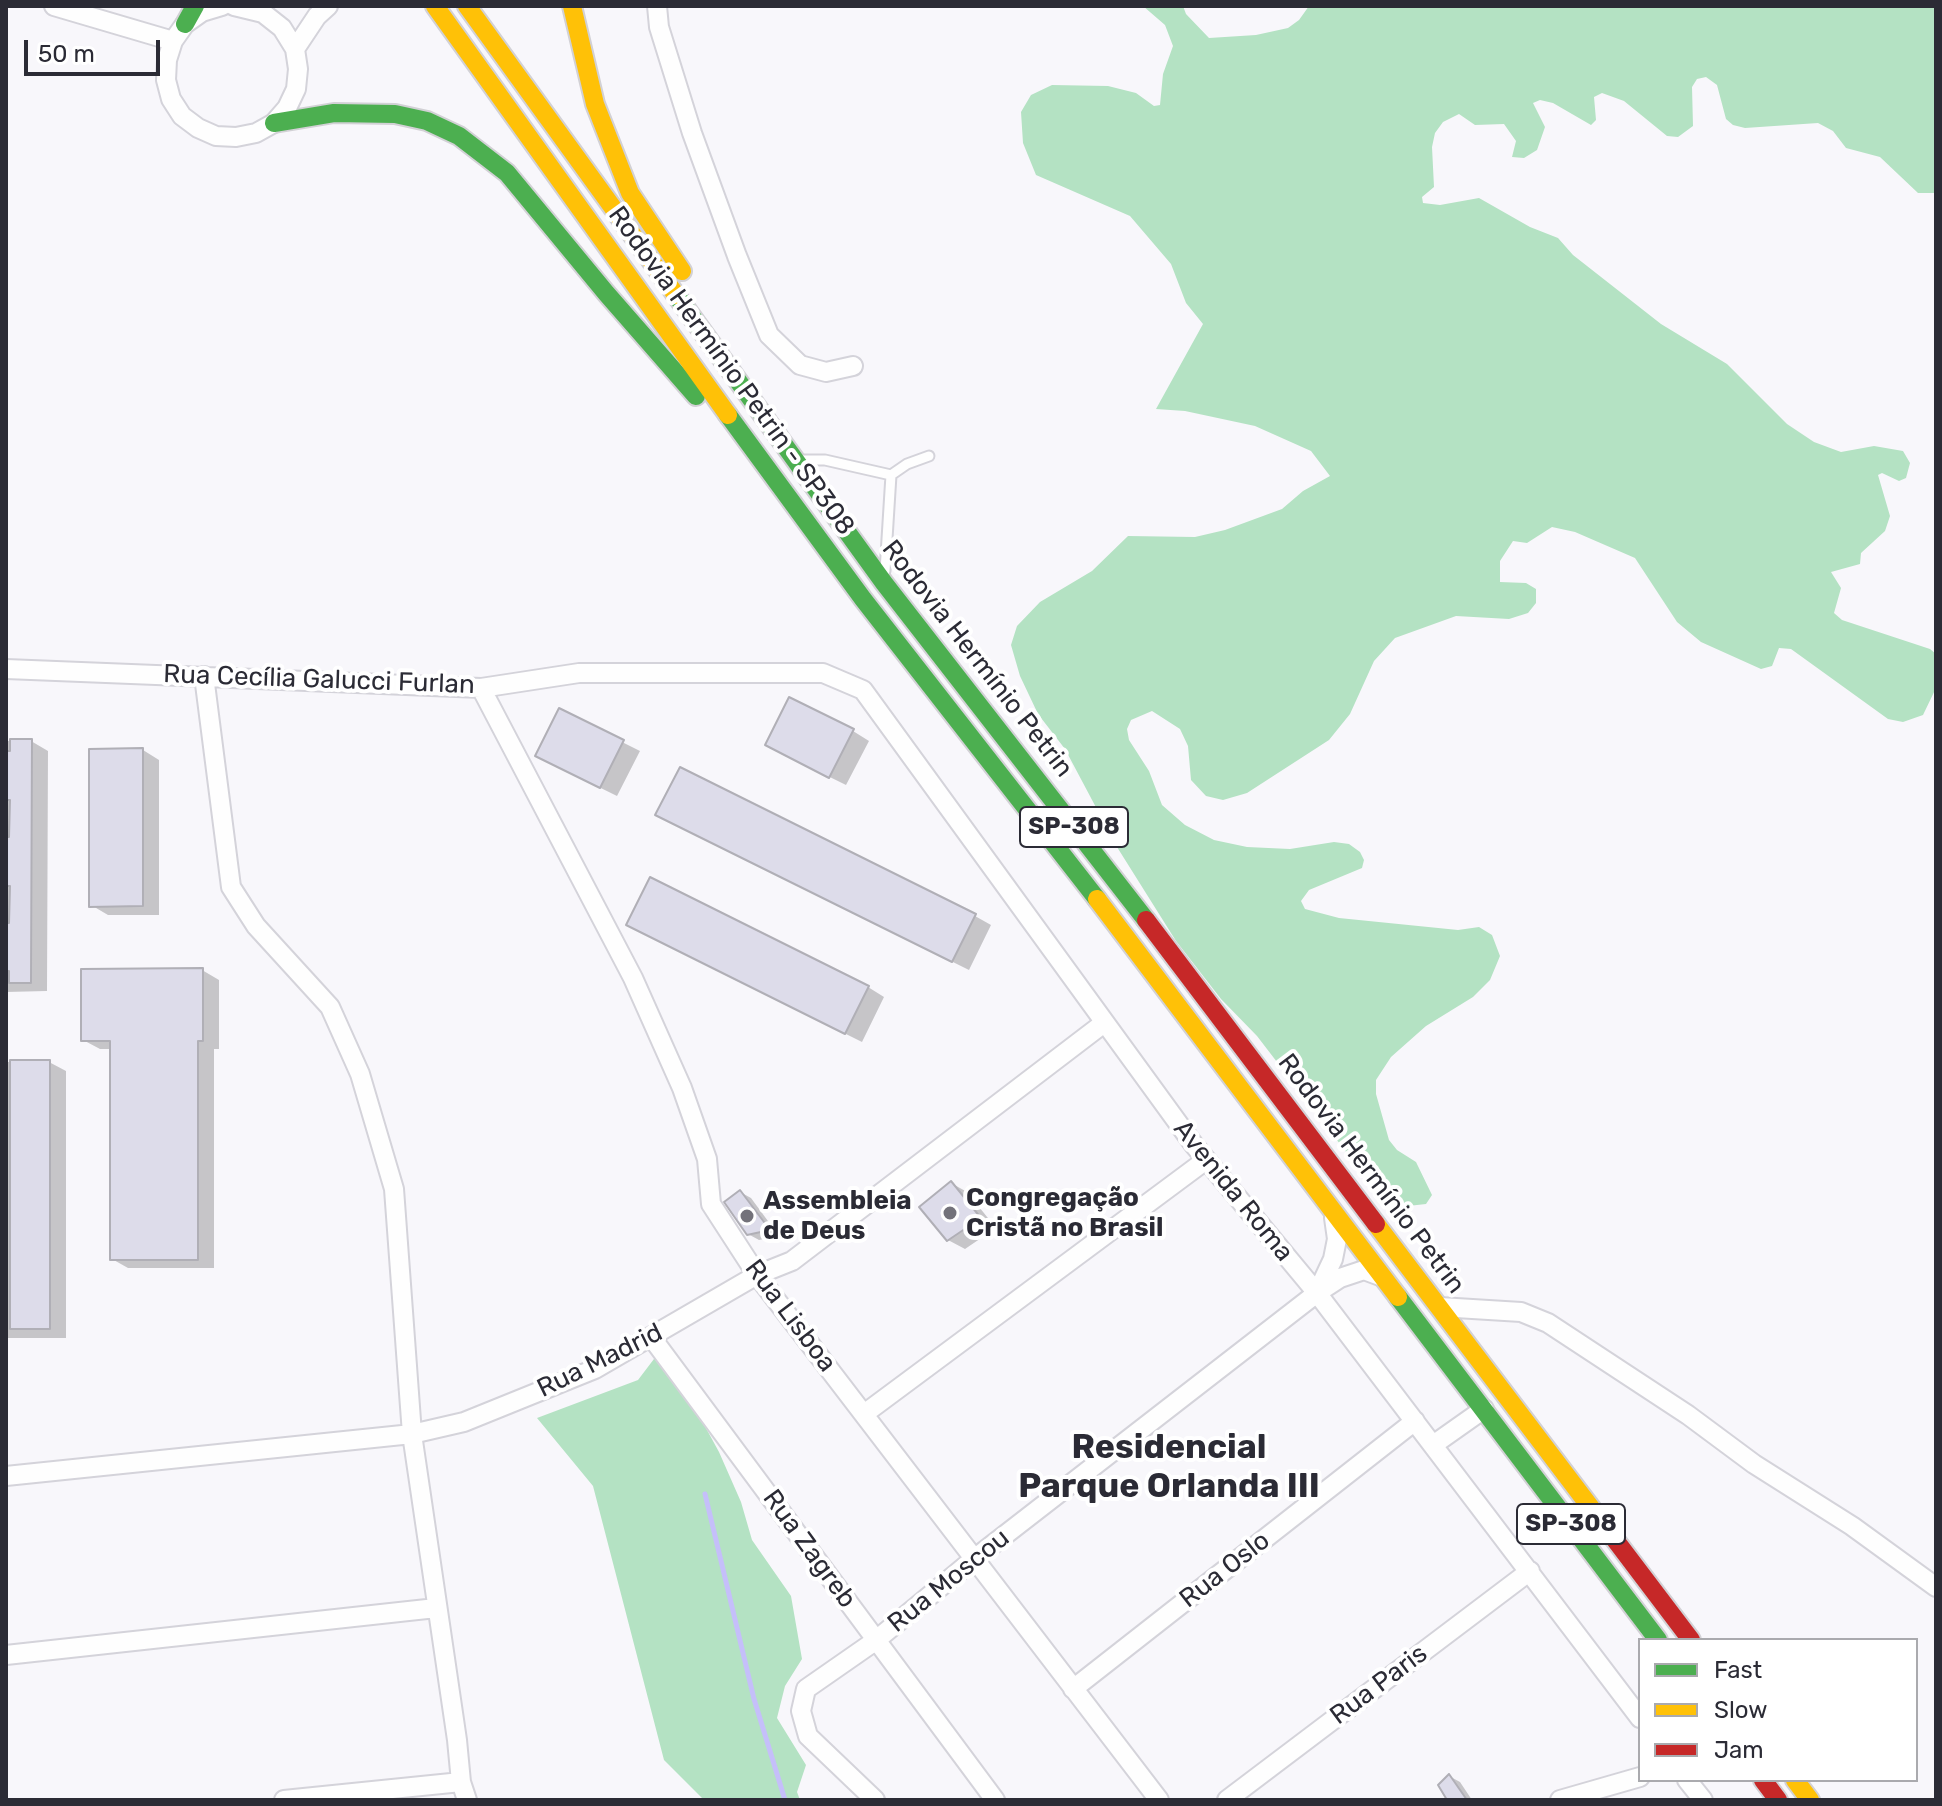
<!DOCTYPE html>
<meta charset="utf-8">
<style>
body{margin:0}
#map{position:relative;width:1942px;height:1806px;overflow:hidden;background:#f8f7fb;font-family:Rubik,sans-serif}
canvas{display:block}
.frame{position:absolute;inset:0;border:8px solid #2b2b35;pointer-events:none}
.legend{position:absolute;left:1638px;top:1638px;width:280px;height:144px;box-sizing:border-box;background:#fff;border:2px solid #aaaaae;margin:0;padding:10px 14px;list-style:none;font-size:24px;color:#2b2b35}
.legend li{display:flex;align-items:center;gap:16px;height:40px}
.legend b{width:40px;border:2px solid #aaaaae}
.scale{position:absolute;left:24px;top:40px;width:136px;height:36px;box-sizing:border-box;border:4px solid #2b2b35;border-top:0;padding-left:10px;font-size:24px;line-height:28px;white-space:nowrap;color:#2b2b35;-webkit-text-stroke:6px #fff;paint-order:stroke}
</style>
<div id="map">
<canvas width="1942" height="1806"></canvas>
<div class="frame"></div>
<ul class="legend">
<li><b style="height:10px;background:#4caf50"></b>Fast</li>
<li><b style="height:10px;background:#ffc107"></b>Slow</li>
<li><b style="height:10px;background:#c62828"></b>Jam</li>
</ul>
<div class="scale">50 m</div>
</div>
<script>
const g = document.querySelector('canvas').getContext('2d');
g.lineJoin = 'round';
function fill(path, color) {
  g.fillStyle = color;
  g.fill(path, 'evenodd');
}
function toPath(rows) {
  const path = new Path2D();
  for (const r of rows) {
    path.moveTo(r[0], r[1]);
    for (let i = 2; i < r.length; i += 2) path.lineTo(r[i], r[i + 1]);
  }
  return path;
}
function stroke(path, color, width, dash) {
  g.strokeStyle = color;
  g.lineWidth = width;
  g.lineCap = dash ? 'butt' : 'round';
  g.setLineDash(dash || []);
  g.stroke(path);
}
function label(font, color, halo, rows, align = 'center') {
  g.font = font + ' Rubik,sans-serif';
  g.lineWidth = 8;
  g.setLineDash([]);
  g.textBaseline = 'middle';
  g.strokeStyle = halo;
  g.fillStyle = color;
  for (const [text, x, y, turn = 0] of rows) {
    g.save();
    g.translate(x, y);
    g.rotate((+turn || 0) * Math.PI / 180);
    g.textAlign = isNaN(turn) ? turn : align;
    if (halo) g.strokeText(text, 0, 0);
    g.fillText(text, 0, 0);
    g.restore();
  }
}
fill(toPath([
 [1143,6,1183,6,1186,14,1209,38,1256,35,1288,28,1299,20,1309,6,1936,6,1936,193,1918,193,1880,157,1846,148,1833,131,1818,123,1745,128,1733,125,1726,119,1717,85,1706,77,1697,79,1692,87,1693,126,1678,137,1667,136,1624,101,1602,93,1594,97,1596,120,1591,125,1553,103,1540,100,1533,103,1545,127,1537,150,1524,158,1512,157,1516,141,1504,124,1475,125,1459,114,1443,122,1435,133,1432,147,1434,187,1422,197,1423,203,1440,205,1479,198,1530,227,1558,238,1573,255,1661,324,1727,364,1787,424,1814,442,1841,452,1874,446,1903,451,1910,463,1906,478,1899,481,1882,473,1878,475,1890,516,1885,531,1861,553,1860,564,1831,572,1841,588,1834,613,1842,620,1930,649,1936,654,1936,688,1923,715,1903,722,1888,719,1791,649,1779,648,1772,666,1761,669,1701,642,1677,622,1635,558,1575,532,1552,527,1527,543,1513,541,1500,561,1500,582,1526,583,1536,589,1536,603,1528,613,1509,619,1456,616,1395,638,1374,661,1350,714,1329,740,1247,793,1223,800,1206,796,1191,780,1188,746,1180,729,1152,711,1131,720,1127,729,1129,740,1149,771,1162,805,1185,825,1214,840,1247,847,1290,849,1334,842,1349,844,1360,852,1364,860,1362,868,1309,890,1301,901,1305,909,1339,918,1458,930,1479,927,1492,935,1500,956,1490,980,1473,997,1426,1026,1391,1057,1376,1080,1376,1094,1389,1140,1397,1150,1416,1162,1432,1195,1426,1204,1408,1206,1391,1198,1363,1174,1257,1036,1221,999,1176,941,1117,847,1065,749,1038,714,1020,676,1011,645,1017,626,1040,602,1092,571,1128,536,1195,537,1225,530,1282,509,1303,491,1330,476,1311,451,1255,426,1185,411,1156,409,1203,324,1186,303,1171,264,1130,216,1036,175,1023,143,1021,112,1031,95,1052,85,1108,86,1136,93,1154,106,1160,105,1163,74,1173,46,1165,25],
 [657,1355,683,1386,719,1452,741,1502,752,1540,791,1596,802,1659,785,1686,777,1718,806,1765,797,1792,800,1800,704,1800,664,1760,593,1486,537,1418,638,1380]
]), '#b4e2c3');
fill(toPath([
 [560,711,640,751,617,796,554,765],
 [853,731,869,741,846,785,783,754],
 [6,741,31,741,48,751,47,991,6,992],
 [143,750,159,760,159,915,108,915,91,905],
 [674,824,975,916,991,925,969,970],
 [645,934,868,987,884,997,862,1042],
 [202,970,219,980,219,1049,214,1049,214,1268,128,1268,112,1259,112,1049,100,1049,83,1040],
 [6,1062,49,1062,66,1071,66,1338,6,1338],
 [951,1183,967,1192,996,1228,965,1249,948,1240],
 [740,1192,751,1198,779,1236,759,1240,748,1234],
 [1449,1776,1460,1782,1472,1800,1450,1800]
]), '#0003');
stroke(toPath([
 [705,1494,754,1699,785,1800]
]), '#c5bffa', 5);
const building = toPath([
 [789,697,854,729,829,778,765,745,789,697],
 [559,708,624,740,600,788,535,756,559,708],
 [10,739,32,739,31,983,9,983,9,971,6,971,6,923,9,923,10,886,6,886,6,837,9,837,10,800,6,800,6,751,10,751,10,739],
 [143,748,143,906,89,907,89,749,143,748],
 [680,767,976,914,952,962,655,815,680,767],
 [650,877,869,986,845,1034,626,925,650,877],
 [203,968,203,1041,198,1041,198,1260,110,1260,110,1041,81,1041,81,969,203,968],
 [10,1060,50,1060,50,1329,10,1329,10,1060],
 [951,1181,981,1218,947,1241,919,1207,951,1181],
 [740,1190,770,1230,747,1235,724,1202,740,1190],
 [1449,1774,1467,1800,1447,1800,1438,1785,1449,1774]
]);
fill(building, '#dddcea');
stroke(building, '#b0afb6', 2);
const lane = toPath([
 [802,460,825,460,891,475,907,464,929,456],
 [885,571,891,475]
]);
const street = toPath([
 [54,6,173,41],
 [222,6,202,12,185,24,173,41,167,60,166,80,171,99,182,116,198,128,216,136,236,137,256,133,274,123,287,108,296,89,298,69,295,49,282,28,263,13,234,6],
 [657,6,659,27,692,133,737,256,769,335,800,365,826,372,853,366],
 [295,49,317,16,328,6],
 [6,669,481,688,579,673,823,673,863,690,1194,1145,1317,1293,1640,1718],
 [204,676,231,887,256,926,330,1007,360,1074,394,1189,412,1434,457,1740,461,1782,467,1800],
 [481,688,633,978,682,1088,707,1159,711,1204,757,1275,1159,1800],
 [1334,1218,1337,1239,1333,1259,1317,1293,1340,1278,1364,1270,1380,1276],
 [1440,1307,1521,1312,1548,1323,1688,1415,1754,1464,1852,1526,1936,1587],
 [652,1338,995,1800],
 [864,1414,1206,1160],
 [1433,1445,1484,1409],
 [6,1476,412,1434,464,1422,595,1369,757,1275,792,1261,1104,1023],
 [6,1655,436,1608],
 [1073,1689,1415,1421],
 [1687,1780,1703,1800],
 [284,1800,461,1782],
 [875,1800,808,1736,801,1711,806,1689,875,1641,974,1559,1317,1293],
 [1227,1800,1530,1571],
 [1560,1800,1640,1777]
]);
const fast = toPath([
 [185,24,195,6],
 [274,123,334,113,395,114,427,121,459,136,507,173,606,293,696,396],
 [676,295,884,583,1146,920],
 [728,415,863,599,1097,899],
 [1398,1297,1658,1640]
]);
const slow = toPath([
 [435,6,728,415],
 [467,6,676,295],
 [572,6,595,104,630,193,682,271],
 [1097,899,1398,1297],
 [1376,1224,1613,1537],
 [1795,1780,1810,1800]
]);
const jam = toPath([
 [1146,920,1376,1224],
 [1613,1537,1691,1640],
 [1763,1780,1778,1800]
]);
stroke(lane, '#d4d3da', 13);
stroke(street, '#d4d3da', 22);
stroke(fast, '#d2d1d5', 22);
stroke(slow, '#d2d1d5', 22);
stroke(jam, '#d2d1d5', 22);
stroke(lane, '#fefefe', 9);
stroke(street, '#fefefe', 18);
stroke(fast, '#4caf50', 18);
stroke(slow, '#ffc107', 18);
stroke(jam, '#c62828', 18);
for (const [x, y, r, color] of [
 [950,1213,8,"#73727a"],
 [747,1216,8,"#73727a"]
]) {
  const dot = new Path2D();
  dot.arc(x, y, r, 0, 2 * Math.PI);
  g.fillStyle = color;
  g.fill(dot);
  stroke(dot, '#fff', 3);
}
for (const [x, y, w] of [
 [1074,827,108],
 [1571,1524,108]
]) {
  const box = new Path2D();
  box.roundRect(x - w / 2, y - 20, w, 40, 6);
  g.fillStyle = '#fff';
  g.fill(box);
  stroke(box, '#2b2b35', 2);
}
label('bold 24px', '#2b2b35', null, [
 ["SP-308",1074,827],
 ["SP-308",1571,1524]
]);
label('26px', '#2b2b35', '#fff', [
 ["Rodovia Hermínio Petrin - SP308",731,371,54],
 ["Rodovia Hermínio Petrin",977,659,52],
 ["Rua Cecília Galucci Furlan",319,680,2],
 ["Rodovia Hermínio Petrin",1371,1174,53],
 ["Avenida Roma",1233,1191,51],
 ["Rua Lisboa",790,1316,53],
 ["Rua Madrid",600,1361,-26],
 ["Rua Zagreb",809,1549,54],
 ["Rua Oslo",1225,1570,-38],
 ["Rua Moscou",949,1581,-39],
 ["Rua Paris",1379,1685,-37]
]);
label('bold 26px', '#2b2b35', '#fff', [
 ["Congregação",966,1198],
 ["Cristã no Brasil",966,1228],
 ["Assembleia",763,1201],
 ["de Deus",763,1231]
], 'left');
label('bold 34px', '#2b2b35', '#fff', [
 ["Residencial",1169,1448],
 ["Parque Orlanda III",1169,1487]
]);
</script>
